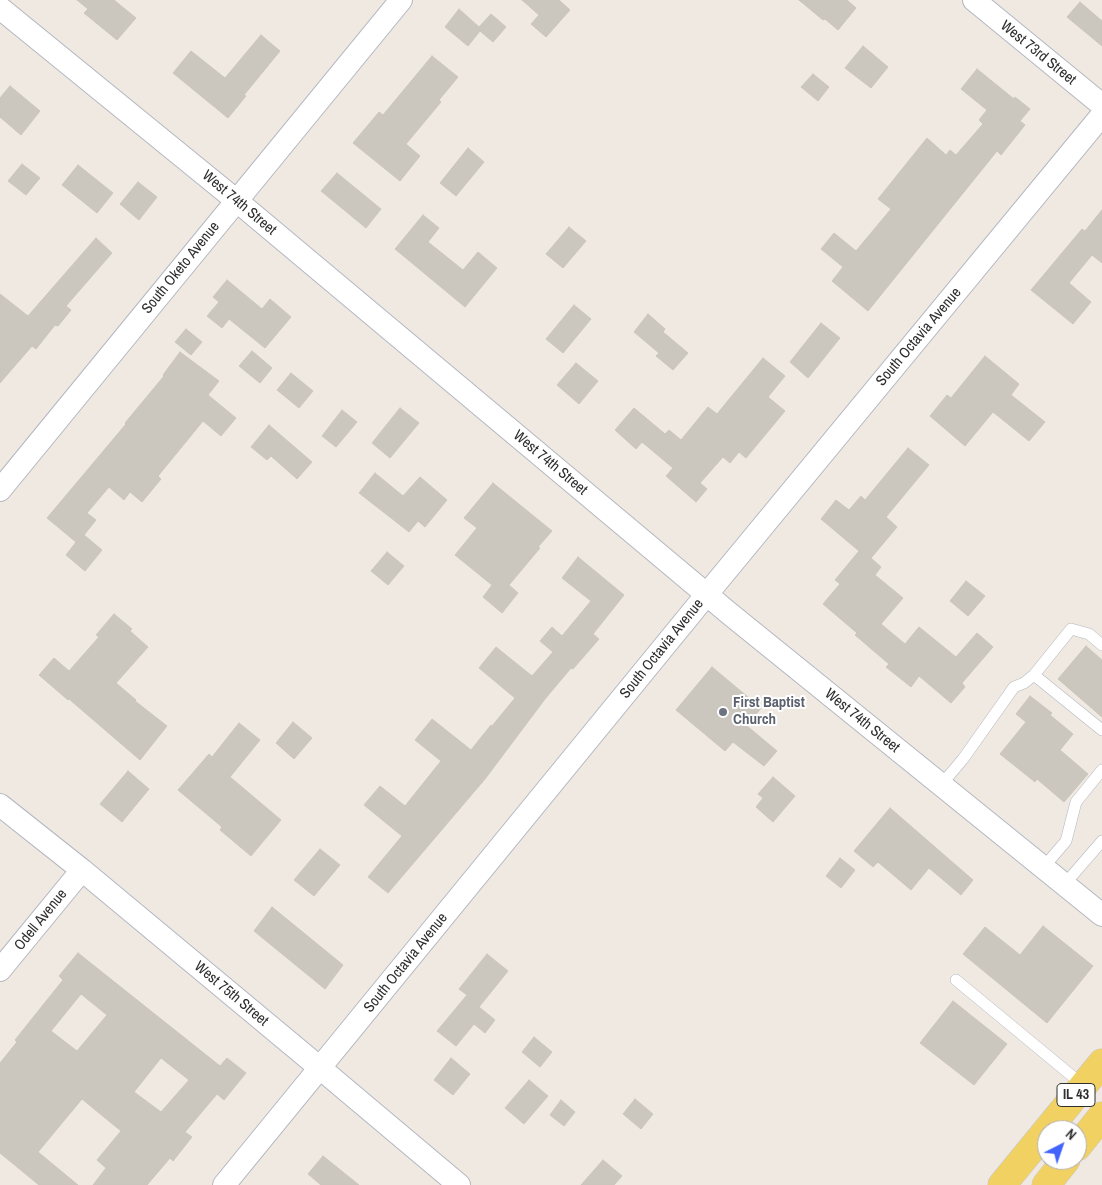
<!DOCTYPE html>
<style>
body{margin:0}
#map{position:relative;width:1102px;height:1185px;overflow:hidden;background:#efe9e1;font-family:"Archivo Narrow",sans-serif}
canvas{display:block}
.north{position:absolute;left:1037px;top:1120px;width:50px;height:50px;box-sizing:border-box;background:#fff;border:1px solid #ababab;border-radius:50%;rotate:41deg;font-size:14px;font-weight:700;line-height:20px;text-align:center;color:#2e2e2e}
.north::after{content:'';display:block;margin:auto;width:18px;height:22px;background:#4264fb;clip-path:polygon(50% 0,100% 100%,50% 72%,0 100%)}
</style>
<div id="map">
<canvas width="1102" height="1185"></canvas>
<div class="north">N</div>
</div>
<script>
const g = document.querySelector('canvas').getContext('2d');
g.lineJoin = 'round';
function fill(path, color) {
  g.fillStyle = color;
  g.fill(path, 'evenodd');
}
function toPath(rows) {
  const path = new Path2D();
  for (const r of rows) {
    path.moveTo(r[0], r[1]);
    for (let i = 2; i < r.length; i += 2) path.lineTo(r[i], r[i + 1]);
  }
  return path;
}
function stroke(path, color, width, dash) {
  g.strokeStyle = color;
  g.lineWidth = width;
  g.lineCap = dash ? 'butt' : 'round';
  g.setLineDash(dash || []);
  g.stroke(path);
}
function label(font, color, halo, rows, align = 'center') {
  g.font = font + ' "Archivo Narrow",sans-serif';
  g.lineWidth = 4;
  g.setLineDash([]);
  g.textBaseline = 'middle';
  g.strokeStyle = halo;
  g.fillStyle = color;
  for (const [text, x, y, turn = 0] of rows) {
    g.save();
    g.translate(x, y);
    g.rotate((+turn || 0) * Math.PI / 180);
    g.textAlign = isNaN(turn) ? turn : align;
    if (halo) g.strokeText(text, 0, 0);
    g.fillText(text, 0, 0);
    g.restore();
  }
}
const building = toPath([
 [77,0,114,0,136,18,117,40,84,13,88,9,77,0],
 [522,0,559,0,570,10,546,37,531,24,539,15,522,0],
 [799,0,847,0,856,8,838,30,825,19,823,20,799,0],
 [1080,2,1102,21,1102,46,1067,17,1080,2],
 [459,9,479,27,491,14,506,27,493,42,480,31,468,46,445,27,459,9],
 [261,35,280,51,244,95,246,96,228,118,173,73,191,51,225,78,261,35],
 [863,46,888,67,871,88,845,68,863,46],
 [432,56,458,77,439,100,441,102,406,144,420,156,400,181,353,143,379,112,383,115,432,56],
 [977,69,1014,99,1015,97,1030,109,1020,121,1025,125,1001,155,997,151,868,311,832,281,843,267,821,249,834,233,856,251,891,209,878,199,927,138,946,155,950,150,956,155,983,124,979,120,987,110,961,89,977,69],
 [813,74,829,87,818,101,801,87,813,74],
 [10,86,40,111,21,135,0,117,0,98,10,86],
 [468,148,484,162,456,196,440,183,468,148],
 [22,164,40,178,26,195,8,181,22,164],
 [78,165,113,193,97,213,62,185,78,165],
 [337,173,381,209,366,228,321,191,337,173],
 [138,182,157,197,139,220,120,204,138,182],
 [1102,210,1102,263,1092,255,1069,283,1091,302,1073,324,1031,290,1082,229,1085,231,1102,210],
 [423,215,439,228,428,242,463,270,478,252,497,268,465,307,395,249,423,215],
 [569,227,586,241,563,268,546,254,569,227],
 [96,238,112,253,66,306,71,310,58,326,55,325,36,349,32,346,0,383,0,294,28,316,96,238],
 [227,280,262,309,270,299,291,317,265,348,229,319,222,328,207,316,219,302,213,297,227,280],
 [574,305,591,319,563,353,546,339,574,305],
 [648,314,665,329,663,332,688,353,673,370,656,356,659,353,634,332,648,314],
 [821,323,840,338,808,378,790,362,821,323],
 [186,329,202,342,191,355,175,342,186,329],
 [252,351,272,368,260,383,239,366,252,351],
 [180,352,219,381,208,395,236,418,221,436,203,421,158,476,161,479,142,502,130,492,124,500,109,487,87,513,96,520,84,535,102,550,85,571,66,555,76,542,47,518,126,424,125,423,164,376,163,375,180,352],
 [985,356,1019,384,1011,395,1045,422,1029,441,993,412,965,446,930,416,947,395,951,398,985,356],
 [763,358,785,376,768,397,785,411,746,458,739,452,730,463,723,457,700,483,707,489,696,502,666,476,673,468,642,442,636,449,615,430,634,408,665,434,669,430,681,440,708,407,717,414,763,358],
 [576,363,598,381,579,404,557,385,576,363],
 [291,373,313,391,299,408,277,390,291,373],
 [400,408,419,423,390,458,372,443,400,408],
 [342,410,357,422,336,447,322,436,342,410],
 [269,425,312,462,297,479,271,456,267,460,251,447,269,425],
 [908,448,929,465,886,517,897,527,871,558,881,567,875,575,903,598,881,624,905,644,919,627,956,657,977,633,993,647,962,683,965,687,951,703,919,676,911,687,886,667,889,664,855,635,857,633,823,604,840,584,835,580,859,551,821,519,836,500,849,510,861,496,865,500,908,448],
 [375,473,403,496,420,477,447,500,425,527,418,521,409,532,359,493,375,473],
 [493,483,552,531,538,547,540,548,509,585,518,593,502,613,483,597,492,585,455,555,477,528,464,518,493,483],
 [387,552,404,566,388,585,371,571,387,552],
 [578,557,624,595,593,634,599,639,573,669,571,668,545,699,485,779,388,893,368,877,402,836,364,805,380,786,405,806,441,761,415,740,432,719,471,750,491,725,492,726,515,698,479,668,496,647,532,676,553,652,540,641,552,627,562,636,591,601,562,578,578,557],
 [966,581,985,596,968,616,950,601,966,581],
 [114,614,132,629,130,631,148,647,116,683,136,700,135,701,167,726,140,760,69,699,68,700,39,675,54,658,69,671,99,637,96,635,114,614],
 [1086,646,1102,660,1102,717,1058,679,1086,646],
 [712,667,761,708,747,726,777,751,764,766,733,742,725,751,676,710,712,667],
 [1030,696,1052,713,1050,715,1073,734,1060,750,1088,774,1064,802,1037,779,1035,782,1000,754,1026,722,1016,714,1030,696],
 [293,722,312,738,294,759,276,743,293,722],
 [239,723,260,740,230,777,281,820,251,856,220,830,222,827,178,790,209,754,212,757,239,723],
 [128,771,149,789,122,822,100,804,128,771],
 [773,777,795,796,773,822,756,807,763,798,758,794,773,777],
 [890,808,973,880,961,895,929,868,911,890,878,862,873,867,854,851,890,808],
 [320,849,340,865,314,896,294,880,320,849],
 [840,858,855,870,841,888,826,876,840,858],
 [272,907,343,965,325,989,254,931,272,907],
 [1043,926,1093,966,1047,1023,963,954,985,927,1020,955,1043,926],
 [78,953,220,1066,227,1058,246,1073,224,1100,217,1094,185,1132,192,1137,173,1161,170,1158,147,1185,93,1185,106,1168,97,1160,121,1131,82,1099,38,1152,78,1185,39,1185,0,1153,0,1063,17,1042,15,1040,63,980,59,976,78,953],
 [81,994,107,1015,77,1051,51,1031,81,994],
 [161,1058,189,1080,161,1112,134,1092,161,1058],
 [487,954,508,971,479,1007,495,1020,485,1033,474,1024,456,1046,437,1031,467,995,459,989,487,954],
 [953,1001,1007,1044,974,1085,920,1043,953,1001],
 [534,1037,552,1052,540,1067,522,1052,534,1037],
 [451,1058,470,1074,453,1095,434,1080,451,1058],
 [529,1080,548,1096,524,1124,505,1108,529,1080],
 [635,1099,653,1114,641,1129,623,1114,635,1099],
 [561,1100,575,1112,564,1126,550,1115,561,1100],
 [323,1156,359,1185,321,1185,308,1174,323,1156],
 [603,1160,622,1176,614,1185,581,1185,603,1160]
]);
fill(building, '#cbc7bf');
stroke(building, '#cbc5ba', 1);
const lane = toPath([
 [1034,675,1102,730],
 [941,785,963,759,1014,687,1024,683,1034,675,1071,629,1089,634,1102,645],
 [1043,868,1066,841,1076,802,1102,770],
 [1064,885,1102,841],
 [956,980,1083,1085]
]);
const street = toPath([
 [974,0,1102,105],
 [0,8,237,201,730,614,1102,915],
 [0,490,401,0],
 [0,805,82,870,320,1068,459,1185],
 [0,970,82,870],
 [224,1185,707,594,1102,115]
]);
const primary = toPath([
 [1077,1147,1102,1116],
 [1002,1185,1102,1063],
 [1046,1185,1066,1160]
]);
stroke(lane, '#b4b7c1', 12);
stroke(street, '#b4b7c1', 24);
stroke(primary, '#c9c9c9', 29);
stroke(lane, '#fff', 11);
stroke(street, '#fff', 22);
stroke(primary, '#f2d163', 28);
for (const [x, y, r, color] of [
 [723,712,5,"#6b7280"]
]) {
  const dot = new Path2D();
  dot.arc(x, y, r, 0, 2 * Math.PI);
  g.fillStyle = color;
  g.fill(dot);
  stroke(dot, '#fff', 2);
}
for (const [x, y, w] of [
 [1076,1095,38]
]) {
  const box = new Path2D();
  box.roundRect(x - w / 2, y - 11.5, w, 23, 4);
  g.fillStyle = '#fff';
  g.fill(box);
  stroke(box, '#2e2e2e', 1);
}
label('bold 14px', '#2e2e2e', null, [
 ["IL 43",1076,1095]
]);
label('15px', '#2e2e2e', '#fff', [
 ["West 73rd Street",1038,53,39],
 ["West 74th Street",239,203,40],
 ["South Oketo Avenue",181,268,-51],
 ["South Octavia Avenue",919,337,-50],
 ["West 74th Street",550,463,40],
 ["South Octavia Avenue",662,649,-51],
 ["West 74th Street",862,721,39],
 ["Odell Avenue",41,920,-51],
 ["South Octavia Avenue",406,963,-51],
 ["West 75th Street",231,994,40]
]);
label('bold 15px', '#5b616d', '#fff', [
 ["First Baptist",733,703],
 ["Church",733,720]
], 'left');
</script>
